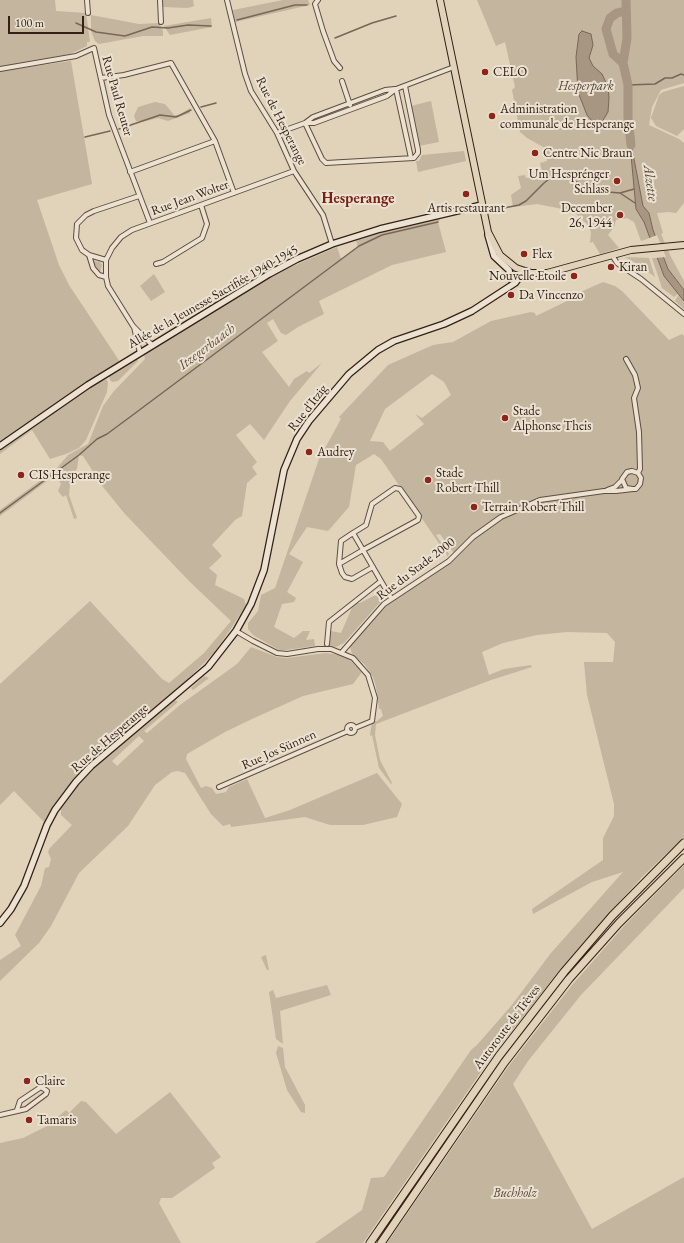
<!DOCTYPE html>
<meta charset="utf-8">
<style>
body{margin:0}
#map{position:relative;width:684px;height:1243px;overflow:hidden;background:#e0d3ba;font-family:"EB Garamond",serif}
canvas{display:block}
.scale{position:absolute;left:8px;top:16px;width:76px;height:18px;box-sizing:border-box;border:2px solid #352014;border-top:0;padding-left:5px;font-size:12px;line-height:14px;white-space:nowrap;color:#352014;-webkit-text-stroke:3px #ebe2d2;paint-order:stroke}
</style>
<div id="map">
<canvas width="684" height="1243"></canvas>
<div class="scale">100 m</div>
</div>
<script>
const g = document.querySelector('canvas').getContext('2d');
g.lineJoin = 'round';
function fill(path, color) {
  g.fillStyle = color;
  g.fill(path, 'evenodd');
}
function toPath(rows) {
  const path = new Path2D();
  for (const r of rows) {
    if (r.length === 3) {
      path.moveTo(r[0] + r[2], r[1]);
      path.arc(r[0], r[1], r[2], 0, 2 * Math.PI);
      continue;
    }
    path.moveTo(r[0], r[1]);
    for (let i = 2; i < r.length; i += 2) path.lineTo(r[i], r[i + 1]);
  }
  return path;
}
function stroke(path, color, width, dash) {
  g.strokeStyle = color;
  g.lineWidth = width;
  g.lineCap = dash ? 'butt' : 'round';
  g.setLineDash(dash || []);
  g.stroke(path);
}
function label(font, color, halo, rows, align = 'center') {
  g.font = font + ' "EB Garamond",serif';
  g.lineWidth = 4;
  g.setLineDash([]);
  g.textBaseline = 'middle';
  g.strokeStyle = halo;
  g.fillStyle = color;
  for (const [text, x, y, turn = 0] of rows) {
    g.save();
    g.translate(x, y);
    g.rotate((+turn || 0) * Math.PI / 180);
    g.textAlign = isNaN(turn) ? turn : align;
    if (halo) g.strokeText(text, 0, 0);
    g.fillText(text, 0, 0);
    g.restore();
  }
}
fill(toPath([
 [0,0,55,0,56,11,86,13,90,42,87,42,87,46,70,54,0,67],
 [163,0,193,0,194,6,188,8,163,7],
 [283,0,308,0,310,5,235,22,233,10],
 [477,0,684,0,684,83,661,90,652,107,649,125,679,139,684,143,684,203,676,213,669,212,657,213,663,233,661,234,671,257,684,281,684,290,668,269,656,236,641,241,634,222,627,218,616,220,614,227,608,235,619,248,600,254,593,242,590,243,591,232,587,224,573,211,537,204,513,207,511,195,521,188,518,176,525,175,526,178,543,175,540,163,547,161,545,148,527,138,520,132,517,116,520,112,516,110,512,90,515,87,505,42,496,46],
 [91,15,139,24,159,23,163,31,163,36,143,36,99,44,95,41,91,31],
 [211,18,212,27,170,35,164,26],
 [71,61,92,184,37,200,59,265,69,285,120,362,102,373,108,382,107,392,86,440,79,448,66,454,50,459,32,430,0,454,0,71],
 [684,86,684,129,677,136,656,126,651,118,659,95,663,92],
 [431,101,439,142,419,146,411,106],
 [155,102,165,104,174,115,179,115,190,108,190,113,168,121,158,118,142,122,136,121,134,116,138,107],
 [464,151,466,161,418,172,416,161,419,161,422,155],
 [441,218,438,222,446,252,392,265,319,301,324,314,298,327,286,335,281,333,273,319,267,323,278,341,262,352,289,387,294,379,307,371,309,373,322,363,290,401,264,440,250,424,236,435,257,462,252,467,257,474,247,483,242,516,235,520,212,545,222,556,209,568,217,575,215,585,244,599,246,605,232,627,214,653,186,681,160,703,163,706,175,700,178,702,144,731,147,733,180,705,237,664,251,647,277,657,287,658,326,653,340,655,350,660,362,672,353,684,303,696,252,719,225,732,187,754,186,759,201,788,206,786,212,788,216,794,226,792,229,787,247,779,265,818,290,810,377,773,402,804,397,817,363,825,330,825,305,817,231,827,230,824,223,826,211,814,185,773,178,771,172,772,155,785,128,826,79,873,51,926,39,943,0,981,0,960,21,946,15,935,41,886,45,868,49,867,51,859,48,852,49,849,72,825,61,815,61,810,55,810,53,807,44,822,14,791,0,805,0,684,90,601,162,679,169,683,204,653,231,621,190,582,125,514,103,487,83,456,79,455,77,469,71,475,69,495,77,518,74,519,66,495,63,497,58,491,61,484,55,475,0,516,0,510,56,469,68,455,88,444,103,406,114,391,145,359,144,355,255,286,284,270,337,247,341,259,358,247,356,241,380,232],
 [139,736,144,741,117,766,112,761],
 [625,257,649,258,655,277,639,265],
 [652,258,657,258,664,276,679,293,674,297,662,288],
 [94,261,100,262,102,265,100,273,93,263],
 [154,274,165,292,151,301,140,286],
 [603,282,615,286,622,291,669,340,682,334,684,336,684,837,643,876,609,913,561,969,494,1053,363,1243,315,1243,362,1210,371,1178,384,1177,471,1050,477,1045,511,1006,551,953,623,872,592,882,533,914,532,909,603,860,603,838,614,816,614,804,587,695,584,662,613,662,615,642,607,633,567,632,537,635,503,643,482,652,489,675,504,669,531,665,532,667,491,680,376,724,375,735,380,760,392,783,391,784,379,768,372,735,370,736,372,721,377,721,383,716,381,709,379,709,376,687,373,677,365,665,352,654,350,646,392,600,455,555,440,534,436,535,449,554,447,557,447,555,381,459,374,454,356,465,349,507,328,531,307,527,289,554,303,562,287,592,296,598,294,602,282,604,274,627,294,638,303,631,310,631,306,640,314,639,315,646,286,650,279,650,253,635,248,629,248,623,258,611,261,595,275,588,319,459,341,419,339,417,388,365,433,345,453,342,491,321,531,312,535,313,536,316,567,301,567,298],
 [432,374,444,382,451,395,422,418,415,414,424,424,390,451,383,442,370,441,385,409],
 [679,294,684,301,684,309,675,301],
 [138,359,138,361,118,381,112,382,110,380,109,376],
 [383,591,383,599,344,643,336,647,330,646,328,643,331,631,341,633,354,603,360,603],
 [204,676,209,678,193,690,191,688],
 [684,865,684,888,581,995,528,1061,513,1084,592,1229,684,1177,684,1243,387,1243,508,1067,573,984,624,926],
 [266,955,269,970,267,970,261,957],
 [327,985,331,995,280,1011,283,1044,276,1039,269,992,273,990,276,998],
 [278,1046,283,1048,285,1067,305,1105,305,1113,301,1112,287,1090,276,1053],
 [170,1092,221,1157,212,1163,215,1168,172,1198,161,1198,159,1203,181,1243,0,1243,0,1143,23,1138,47,1126,66,1110,69,1113,81,1101,86,1102,116,1134]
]), '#c3b59e');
const water = toPath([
 [582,31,591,34,593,45,589,58,593,66,602,74,608,87,609,98,608,112,602,122,599,123,592,121,587,115,578,92,576,57,579,34,582,31],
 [629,133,643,206,649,213,653,230,668,269,684,290,684,301,664,276,644,222,636,209,629,133]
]);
fill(water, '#a69682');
stroke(water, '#796756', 1);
fill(toPath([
 [657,235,666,257,655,258,647,239]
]), '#e0d3ba');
stroke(toPath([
 [237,20,295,5,307,5],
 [76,23,96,32,125,36,152,27,168,28,188,25,211,26],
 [335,38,372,23,396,16],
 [628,85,655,84,665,78,672,78,681,74,684,75],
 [201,107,216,103],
 [119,129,160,115,176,117,191,110],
 [85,137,110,131],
 [608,192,620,193,634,189],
 [620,193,635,203],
 [489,211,519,205,526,201,544,183,558,172,568,175,583,187,603,192],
 [0,513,79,455,97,439,107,434,130,417,359,246,382,235,438,222]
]), '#796756', 1.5);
stroke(toPath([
 [626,0,627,38,623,63,628,85,628,118,631,145],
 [623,63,613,54,606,29,610,18,617,13,625,11]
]), '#a69682', 9);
const street = toPath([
 [87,0,88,13],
 [160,0,161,22],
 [227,0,245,74,251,91,277,133,294,171,323,215,332,244],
 [318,0,315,4,323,31,334,61,340,68],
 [0,69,76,56,94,48,109,115,150,223],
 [101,78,124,75,171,63,215,141,234,193],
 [342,81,350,105],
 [396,89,411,158],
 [305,123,322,159,326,163,414,158,418,153,418,150,405,86],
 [305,123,314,123,387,96,396,89,454,67],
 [277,133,305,123,313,117,385,90,395,89],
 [130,172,215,141],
 [89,255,93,268,99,275,106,277],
 [612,255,617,263,641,279,684,314],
 [106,260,89,255,82,250,76,238,77,224,86,215,94,211,139,196],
 [156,264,163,262,202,238,207,224,201,205],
 [134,327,140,353],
 [152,345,133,326,108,286,106,277,106,260,112,248,121,237,132,230,294,171],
 [626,359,635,375,638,388,634,398,639,432,640,469,638,473],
 [607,490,615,487,622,480],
 [353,533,341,541,339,564,342,573,345,577,352,579,373,567],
 [339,564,363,550,418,520,419,516,400,489,395,488,372,504,366,525,353,533,363,550,381,581,391,598],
 [236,631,253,641,277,653,287,654,318,649,331,649,353,658,368,675,375,698,372,721,355,728],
 [327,644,329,622,381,581],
 [342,652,384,604,449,561,473,537,501,517,540,500,604,491,616,491,633,489,636,489,640,484,641,478,638,473,632,471,627,472,622,479,626,488,633,489],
 [351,729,4],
 [219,787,348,731],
 [0,1115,26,1109,46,1094,47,1091,41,1087,20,1101,17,1110]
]);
const secondary = toPath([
 [488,235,494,256,509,270,511,279],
 [0,446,88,385,269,274,297,259,332,244,380,229,482,205],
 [0,923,11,909,24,886,47,825,55,810,76,782,91,766,208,667,236,631,251,604,264,570,284,470,297,439,309,421,349,374,378,350,394,341,444,324,472,311,515,283,524,271]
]);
const primary = toPath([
 [440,0,488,232,500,255,516,268,531,273,547,273,631,250,684,245]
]);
const highway = toPath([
 [370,1243,499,1056,564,972,612,916,684,843],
 [381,1243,504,1063,569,979,619,923,684,858]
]);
stroke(street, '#604d3e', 6);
stroke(secondary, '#352014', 8);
stroke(primary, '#352014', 8);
stroke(highway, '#352014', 9);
stroke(street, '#ebe2d2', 4);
stroke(secondary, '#ebe2d2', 5.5);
stroke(primary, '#e0d3ba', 6);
stroke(highway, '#e0d3ba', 7);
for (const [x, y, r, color] of [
 [485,72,4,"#8f2418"],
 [492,116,4,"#8f2418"],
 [535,153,4,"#8f2418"],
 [617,181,4,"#8f2418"],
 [466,194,4,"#8f2418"],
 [620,215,4,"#8f2418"],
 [524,254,4,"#8f2418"],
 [611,267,4,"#8f2418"],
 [574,276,4,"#8f2418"],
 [511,295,4,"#8f2418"],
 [505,418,4,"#8f2418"],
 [309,452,4,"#8f2418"],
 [21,475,4,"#8f2418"],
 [428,480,4,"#8f2418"],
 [474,507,4,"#8f2418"],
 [27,1081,4,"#8f2418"],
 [29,1120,4,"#8f2418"]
]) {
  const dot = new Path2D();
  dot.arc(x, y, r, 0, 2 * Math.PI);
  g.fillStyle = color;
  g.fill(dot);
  stroke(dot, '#ebe2d2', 1.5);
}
label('13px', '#352014', '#ebe2d2', [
 ["CELO",493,72],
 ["Administration",500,109],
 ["communale de Hesperange",500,124],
 ["Centre Nic Braun",543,153],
 ["Um Hesprénger",609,174,"right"],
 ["Schlass",609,189,"right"],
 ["Artis restaurant",466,208,"center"],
 ["December",612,208,"right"],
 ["26, 1944",612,223,"right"],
 ["Flex",532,254],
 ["Kiran",619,267],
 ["Nouvelle Etoile",566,276,"right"],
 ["Da Vincenzo",519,295],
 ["Stade",513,411],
 ["Alphonse Theis",513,426],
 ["Audrey",317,452],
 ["Stade",436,473],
 ["Robert Thill",436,488],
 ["CIS Hesperange",29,475],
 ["Terrain Robert Thill",482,507],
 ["Claire",35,1081],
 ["Tamaris",37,1120]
], 'left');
label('italic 13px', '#584536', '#ebe2d2', [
 ["Hesperpark",586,86],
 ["Buchholz",515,1193]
]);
label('13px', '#352014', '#ebe2d2', [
 ["Rue Paul Reuter",117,96,74],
 ["Rue de Hesperange",281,121,63],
 ["Rue Jean Wolter",190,198,-20],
 ["Allée de la Jeunesse Sacrifiée 1940-1945",213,297,-30],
 ["Rue d'Itzig",308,408,-52],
 ["Rue du Stade 2000",416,569,-37],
 ["Rue de Hesperange",110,738,-41],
 ["Rue Jos Sünnen",279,750,-24],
 ["Autoroute de Trèves",507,1027,-53]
]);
label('italic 14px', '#5d493a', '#ebe2d2', [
 ["Alzette",650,183,82],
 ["Itzegerbaach",207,347,-37]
]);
label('bold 15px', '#7a1f14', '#ebe2d2', [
 ["Hesperange",358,199]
]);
</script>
